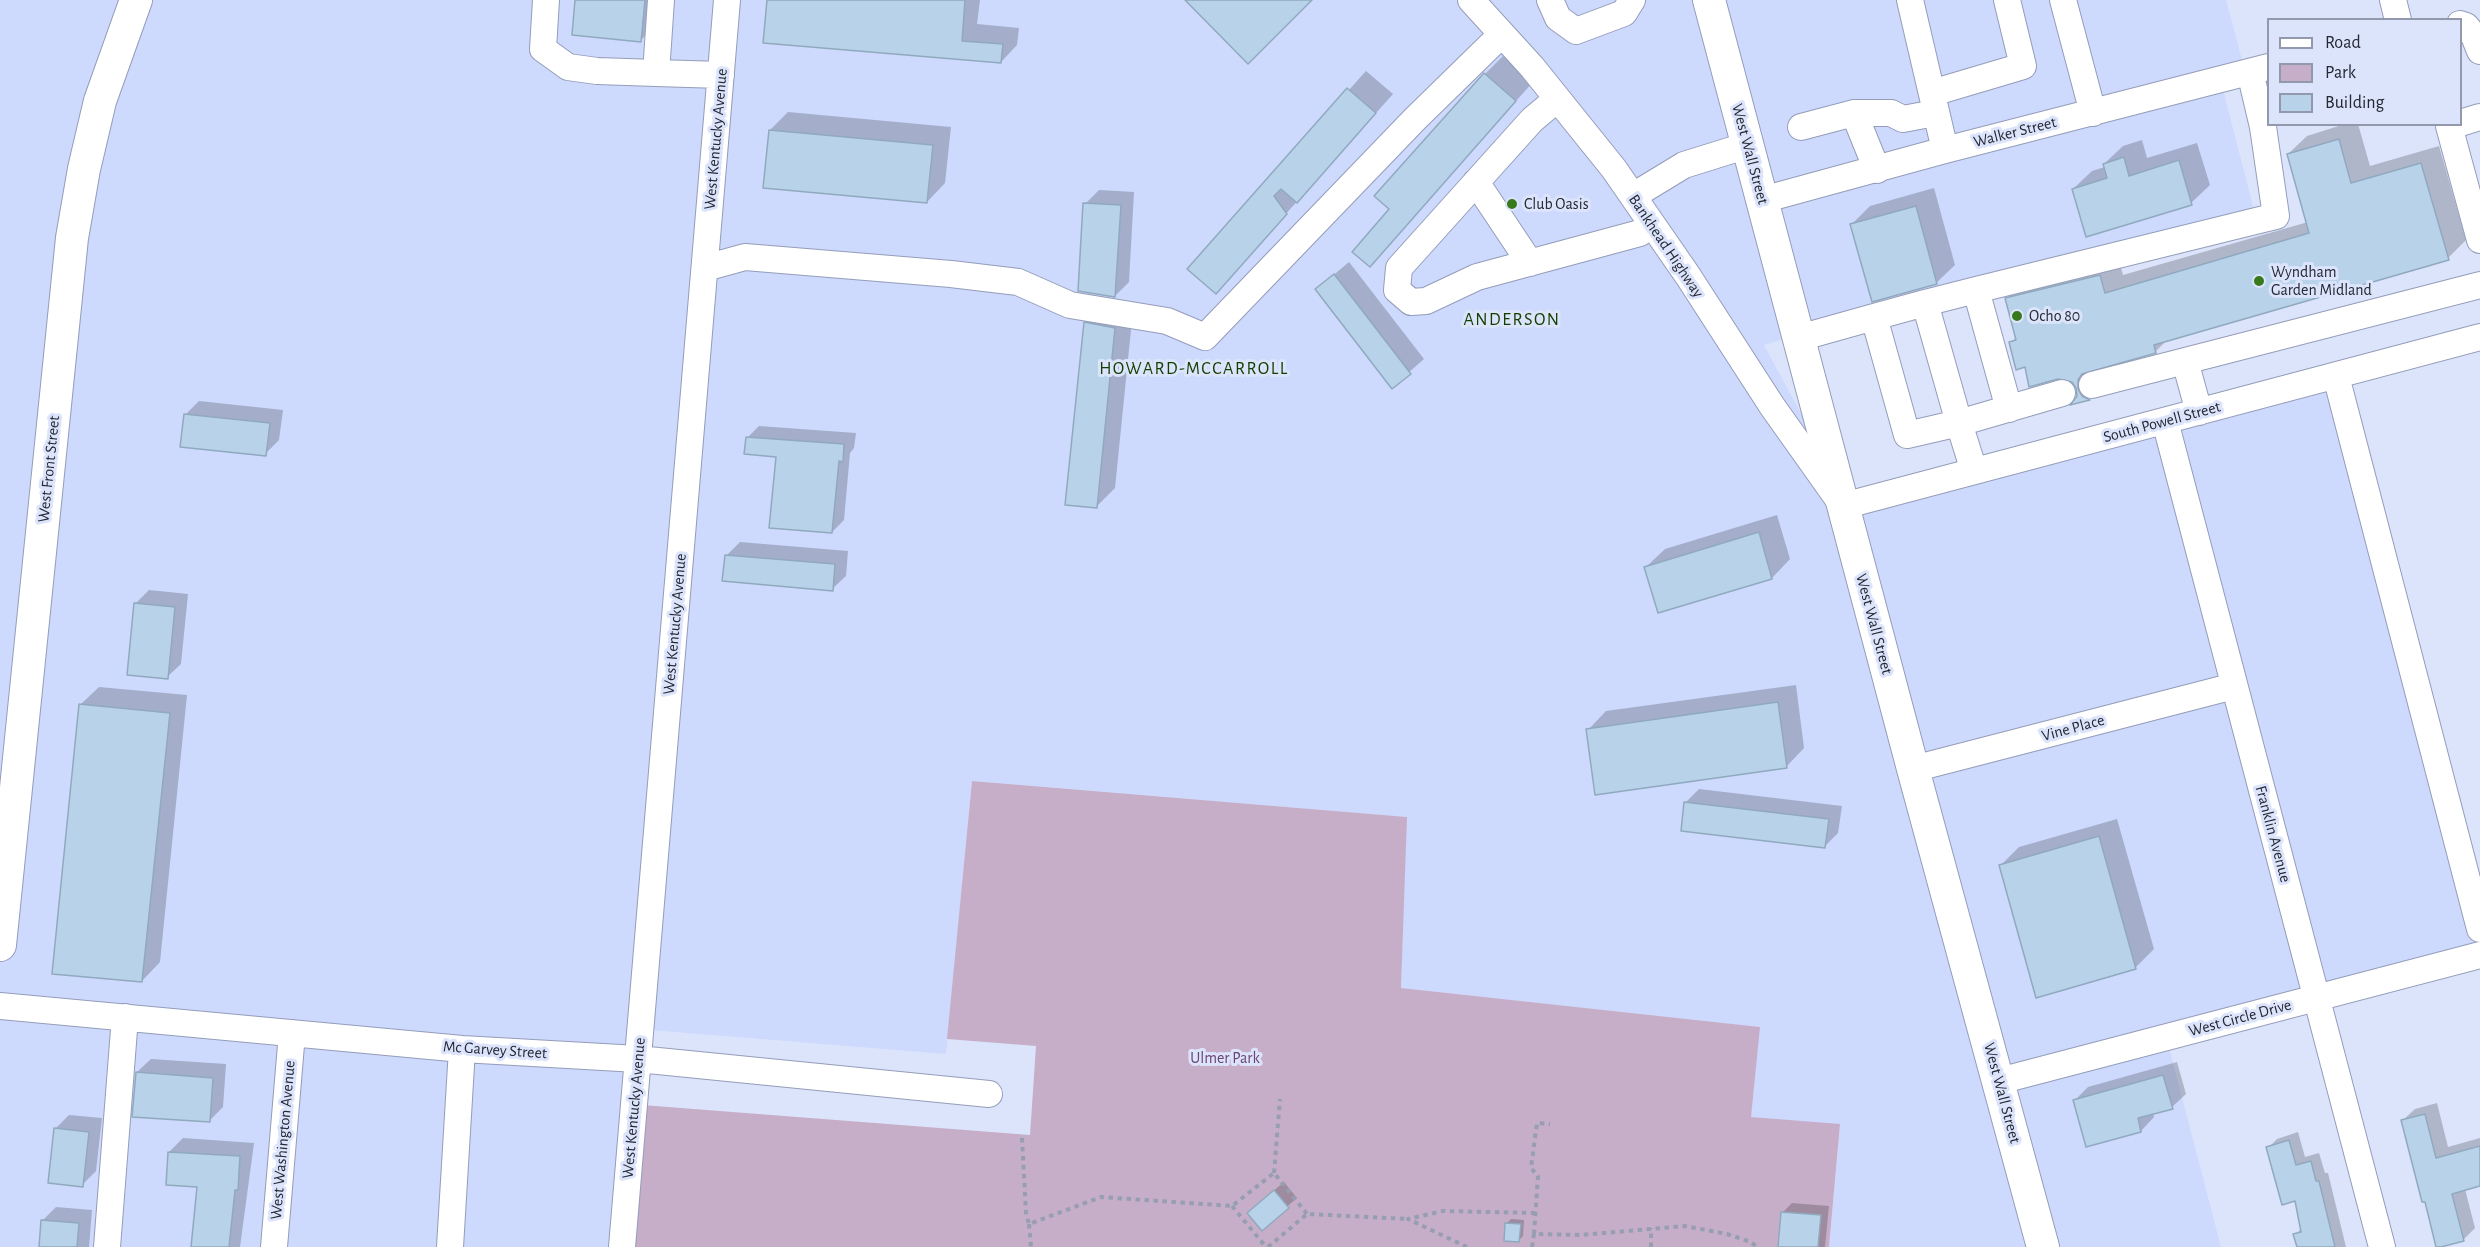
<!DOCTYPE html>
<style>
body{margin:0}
#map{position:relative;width:2480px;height:1247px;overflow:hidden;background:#dce4fc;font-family:"Alegreya Sans",sans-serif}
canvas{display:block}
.legend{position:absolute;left:2267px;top:18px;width:195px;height:108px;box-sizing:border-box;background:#dce4fc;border:2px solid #9299ac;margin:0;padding:8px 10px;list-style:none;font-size:18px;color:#242833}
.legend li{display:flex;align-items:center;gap:12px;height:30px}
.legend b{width:30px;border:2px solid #9299ac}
</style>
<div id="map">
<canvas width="2480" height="1247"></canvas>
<ul class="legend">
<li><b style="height:8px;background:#fff"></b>Road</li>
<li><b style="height:16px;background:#c6aec8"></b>Park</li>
<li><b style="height:16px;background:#b8d3e9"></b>Building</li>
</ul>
</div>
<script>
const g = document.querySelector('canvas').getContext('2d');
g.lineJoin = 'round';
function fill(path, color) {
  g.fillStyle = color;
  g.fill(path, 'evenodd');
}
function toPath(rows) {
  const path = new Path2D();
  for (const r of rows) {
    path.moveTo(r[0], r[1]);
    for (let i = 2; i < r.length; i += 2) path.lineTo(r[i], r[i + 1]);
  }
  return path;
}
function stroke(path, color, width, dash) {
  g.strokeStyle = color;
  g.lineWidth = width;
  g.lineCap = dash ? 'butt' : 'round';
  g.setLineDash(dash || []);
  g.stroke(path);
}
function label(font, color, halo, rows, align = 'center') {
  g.font = font + ' "Alegreya Sans",sans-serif';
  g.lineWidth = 6;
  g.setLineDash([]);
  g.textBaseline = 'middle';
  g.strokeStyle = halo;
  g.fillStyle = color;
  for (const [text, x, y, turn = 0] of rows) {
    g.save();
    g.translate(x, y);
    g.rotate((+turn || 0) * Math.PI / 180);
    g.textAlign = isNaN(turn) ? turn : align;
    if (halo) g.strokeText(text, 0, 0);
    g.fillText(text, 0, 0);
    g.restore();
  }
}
fill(toPath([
 [0,0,2226,0,2247,79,2222,86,2255,214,1840,322,1764,345,1831,469,1842,509,2333,381,2480,947,2166,1036,2221,1247,1829,1247,1840,1125,1750,1117,1759,1027,1401,988,1406,817,972,781,946,1054,651,1030,627,1247,0,1247]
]), '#cdd9fd');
fill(toPath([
 [972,781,1407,817,1401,988,1760,1027,1751,1117,1840,1124,1829,1247,630,1247,642,1105,1030,1135,1036,1046,947,1039]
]), '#c6aec8');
fill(toPath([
 [577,0,661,0,659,22,641,40],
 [768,0,980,0,977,24,1019,28,1017,45,1001,62],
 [1503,56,1533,82,1370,265,1391,209,1485,74],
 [1366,71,1393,94,1216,292,1189,268],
 [788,112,951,127,945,183,927,202,770,130],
 [2345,124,2358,124,2370,166,2439,146,2466,240,2448,258,2168,339,2155,352,2095,369,2100,378,2106,381,2089,398,2074,403,2078,396,2078,388,2073,381,2026,365,2011,343,2017,336,2006,299,2025,280,2118,257,2123,275,2308,222,2288,154,2307,136],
 [2142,140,2147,158,2197,143,2210,185,2191,203,2073,189,2092,171,2105,167,2104,164,2123,146],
 [1934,188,1955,265,1936,283,1852,224,1870,206],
 [1099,190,1134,192,1129,282,1115,296,1085,204],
 [1349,262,1424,359,1392,387,1317,289],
 [1103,305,1133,310,1115,488,1096,507,1085,323],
 [199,401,283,410,279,440,265,454,185,415],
 [759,426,856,433,854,448,850,453,844,520,832,532,777,455,747,438],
 [1777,515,1790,559,1772,578,1646,567,1665,549],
 [740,542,848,551,846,576,832,589,726,556],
 [149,590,188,594,181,664,167,677,135,604],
 [1796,685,1804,748,1786,767,1588,730,1606,711],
 [99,687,187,695,160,962,142,981,80,705],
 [1699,789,1842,806,1838,833,1824,847,1685,803],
 [2117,819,2154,949,2135,968,2000,866,2019,847],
 [151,1059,226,1064,223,1107,209,1121,137,1072],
 [2177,1062,2186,1094,2172,1107,2153,1112,2154,1117,2141,1131,2075,1100,2088,1087],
 [2437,1103,2448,1147,2480,1138,2480,1185,2465,1189,2475,1228,2463,1240,2403,1120,2415,1109],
 [69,1115,102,1118,96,1171,82,1185,56,1128],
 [2298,1132,2305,1157,2319,1153,2325,1173,2328,1173,2346,1247,2299,1247,2295,1235,2302,1228,2296,1200,2268,1148,2277,1139],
 [183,1138,254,1143,240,1247,192,1247,198,1186,169,1152],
 [1284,1182,1297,1198,1262,1228,1258,1204],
 [1792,1203,1829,1206,1825,1247,1780,1247,1783,1212],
 [56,1207,92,1210,89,1247,40,1247,42,1221],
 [1511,1219,1524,1220,1523,1236,1519,1240,1507,1223]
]), '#0003');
const building = toPath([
 [575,0,645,0,641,42,572,35,575,0],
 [767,0,965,0,962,41,1003,44,1001,63,763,43,767,0],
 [1185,0,1312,0,1248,64,1185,0],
 [1484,73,1516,101,1370,267,1352,252,1389,209,1374,196,1484,73],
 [1347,88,1376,113,1297,203,1281,189,1274,196,1287,214,1216,294,1187,269,1347,88],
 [769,130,933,145,927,203,763,188,769,130],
 [2339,139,2351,183,2421,163,2449,260,2154,345,2156,353,2082,374,2078,380,2078,389,2082,396,2090,400,2070,405,2077,396,2076,388,2072,382,2058,379,2029,387,2025,367,2016,370,2009,342,2016,340,2005,298,2100,275,2105,293,2309,233,2287,154,2339,139],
 [2124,157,2129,176,2179,160,2192,205,2086,237,2072,189,2107,178,2103,164,2124,157],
 [1083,203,1121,205,1115,297,1078,291,1083,203],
 [1916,206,1937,284,1872,302,1850,224,1916,206],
 [1334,274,1411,374,1392,389,1315,289,1334,274],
 [1084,322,1115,328,1097,508,1065,505,1084,322],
 [184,414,270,423,266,456,180,447,184,414],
 [746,437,844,444,843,462,839,461,832,533,769,528,776,457,744,454,746,437],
 [1759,532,1772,579,1658,613,1644,567,1759,532],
 [725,555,835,564,833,591,722,581,725,555],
 [134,603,175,607,168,679,127,675,134,603],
 [1778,702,1787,768,1595,795,1586,729,1778,702],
 [79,704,170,713,142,982,52,974,79,704],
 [1684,802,1829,819,1825,848,1681,831,1684,802],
 [2099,836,2136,969,2036,998,1999,865,2099,836],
 [136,1072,213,1078,210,1122,132,1117,136,1072],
 [2163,1075,2173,1109,2138,1118,2141,1132,2086,1147,2073,1100,2163,1075],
 [2425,1114,2436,1158,2480,1146,2480,1186,2452,1194,2464,1241,2441,1247,2436,1247,2425,1202,2422,1202,2401,1120,2425,1114],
 [54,1128,89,1132,83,1187,48,1183,54,1128],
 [2289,1140,2296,1165,2311,1161,2316,1181,2319,1181,2335,1247,2297,1247,2293,1234,2301,1232,2295,1201,2282,1205,2266,1147,2289,1140],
 [168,1152,240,1156,238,1190,235,1190,229,1247,191,1247,197,1187,166,1185,168,1152],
 [1274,1190,1289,1208,1262,1231,1247,1213,1274,1190],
 [1781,1212,1821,1215,1818,1247,1778,1247,1781,1212],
 [41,1220,79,1223,77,1247,39,1247,41,1220],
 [1505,1223,1521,1224,1519,1242,1504,1241,1505,1223]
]);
fill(building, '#b8d3e9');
stroke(building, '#90a9bf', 1.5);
const minor = toPath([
 [546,0,543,49,568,67,597,71,656,73],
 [661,0,656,73,721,75],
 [1471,0,1532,67,1614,169,1688,276,1772,406,1843,506,2480,337],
 [1550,0,1558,18,1576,31,1624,13,1632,0],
 [1910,0,1945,150],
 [2063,0,2093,113],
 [2393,0,2398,20],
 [2460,24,2466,26,2474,36,2480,51],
 [1932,93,2023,66,2007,0],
 [1557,99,1532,120,1399,268,1397,290,1411,302,1426,301,1477,277,1640,233,1651,223],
 [1854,113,1891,113,1903,119,1935,113],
 [2460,123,2480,117],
 [2449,126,2480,240],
 [1801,127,1854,113,1877,170],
 [1476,182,1530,263],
 [1633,196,1684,165,1748,145],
 [1762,200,1945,150,2268,67],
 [705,268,745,257,951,274,1018,282,1070,305,1167,321,1205,337,1415,119,1502,34],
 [1976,290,2276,216,2263,127,2250,72],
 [1925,303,1976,290,2009,409],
 [1799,338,1874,317,1925,303,1959,423,1907,435,1874,317],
 [2185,361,2480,285],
 [2336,376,2480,929],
 [2092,385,2185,361,2199,412],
 [2165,421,2382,1247],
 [1974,471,1959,423,2062,393],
 [1913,769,2234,686],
 [0,1006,462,1049,638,1059,989,1094],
 [1999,1081,2480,955],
 [107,1247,125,1017],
 [274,1247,292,1033],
 [450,1247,462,1049],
 [622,1247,727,0]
]);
const major = toPath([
 [1709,0,1913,769,2043,1247],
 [0,945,72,238,84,169,100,101,136,0]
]);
stroke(minor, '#949db9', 28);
stroke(major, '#949db9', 34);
stroke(toPath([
 [1022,1138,1026,1213,1029,1224,1101,1197,1232,1206,1274,1173,1307,1214],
 [1274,1173,1280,1099],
 [1232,1206,1266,1247],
 [1029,1224,1031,1247],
 [1534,1234,1538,1176,1531,1168,1537,1123,1550,1124],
 [1268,1247,1307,1214,1408,1219],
 [1467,1247,1408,1219,1443,1211,1535,1213],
 [1532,1247,1534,1234,1581,1235,1685,1226,1727,1234,1751,1242,1757,1247],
 [1651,1247,1651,1228]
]), '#979eb1', 4, [4.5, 4.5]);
stroke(minor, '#fff', 26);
stroke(major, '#fff', 32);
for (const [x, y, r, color] of [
 [1512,204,6,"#377a1b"],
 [2259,281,6,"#377a1b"],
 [2017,316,6,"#377a1b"]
]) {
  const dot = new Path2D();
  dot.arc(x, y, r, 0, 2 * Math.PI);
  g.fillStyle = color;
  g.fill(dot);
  stroke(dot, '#dce4fc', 2);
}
label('16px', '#242833', '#dce4fc', [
 ["Walker Street",2015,132,-14],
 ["West Kentucky Avenue",716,139,-85],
 ["West Wall Street",1750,154,75],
 ["Bankhead Highway",1666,246,56],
 ["South Powell Street",2162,422,-15],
 ["West Front Street",49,469,-84],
 ["West Kentucky Avenue",675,624,-85],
 ["West Wall Street",1874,624,75],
 ["Vine Place",2073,728,-15],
 ["Franklin Avenue",2273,834,75],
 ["West Circle Drive",2240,1018,-15],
 ["Mc Garvey Street",495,1050,4],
 ["West Wall Street",2002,1093,75],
 ["West Kentucky Avenue",634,1108,-85],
 ["West Washington Avenue",283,1140,-85]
]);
label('16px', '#242833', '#dce4fc', [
 ["Club Oasis",1524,204],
 ["Wyndham",2271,272],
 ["Garden Midland",2271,290],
 ["Ocho 80",2029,316]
], 'left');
label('16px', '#6d4372', '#dce4fc', [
 ["Ulmer Park",1225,1058]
]);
g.letterSpacing = '1.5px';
label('18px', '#133e00', '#dce4fc', [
 ["ANDERSON",1512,320],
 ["HOWARD-MCCARROLL",1194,369]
]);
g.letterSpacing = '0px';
</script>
